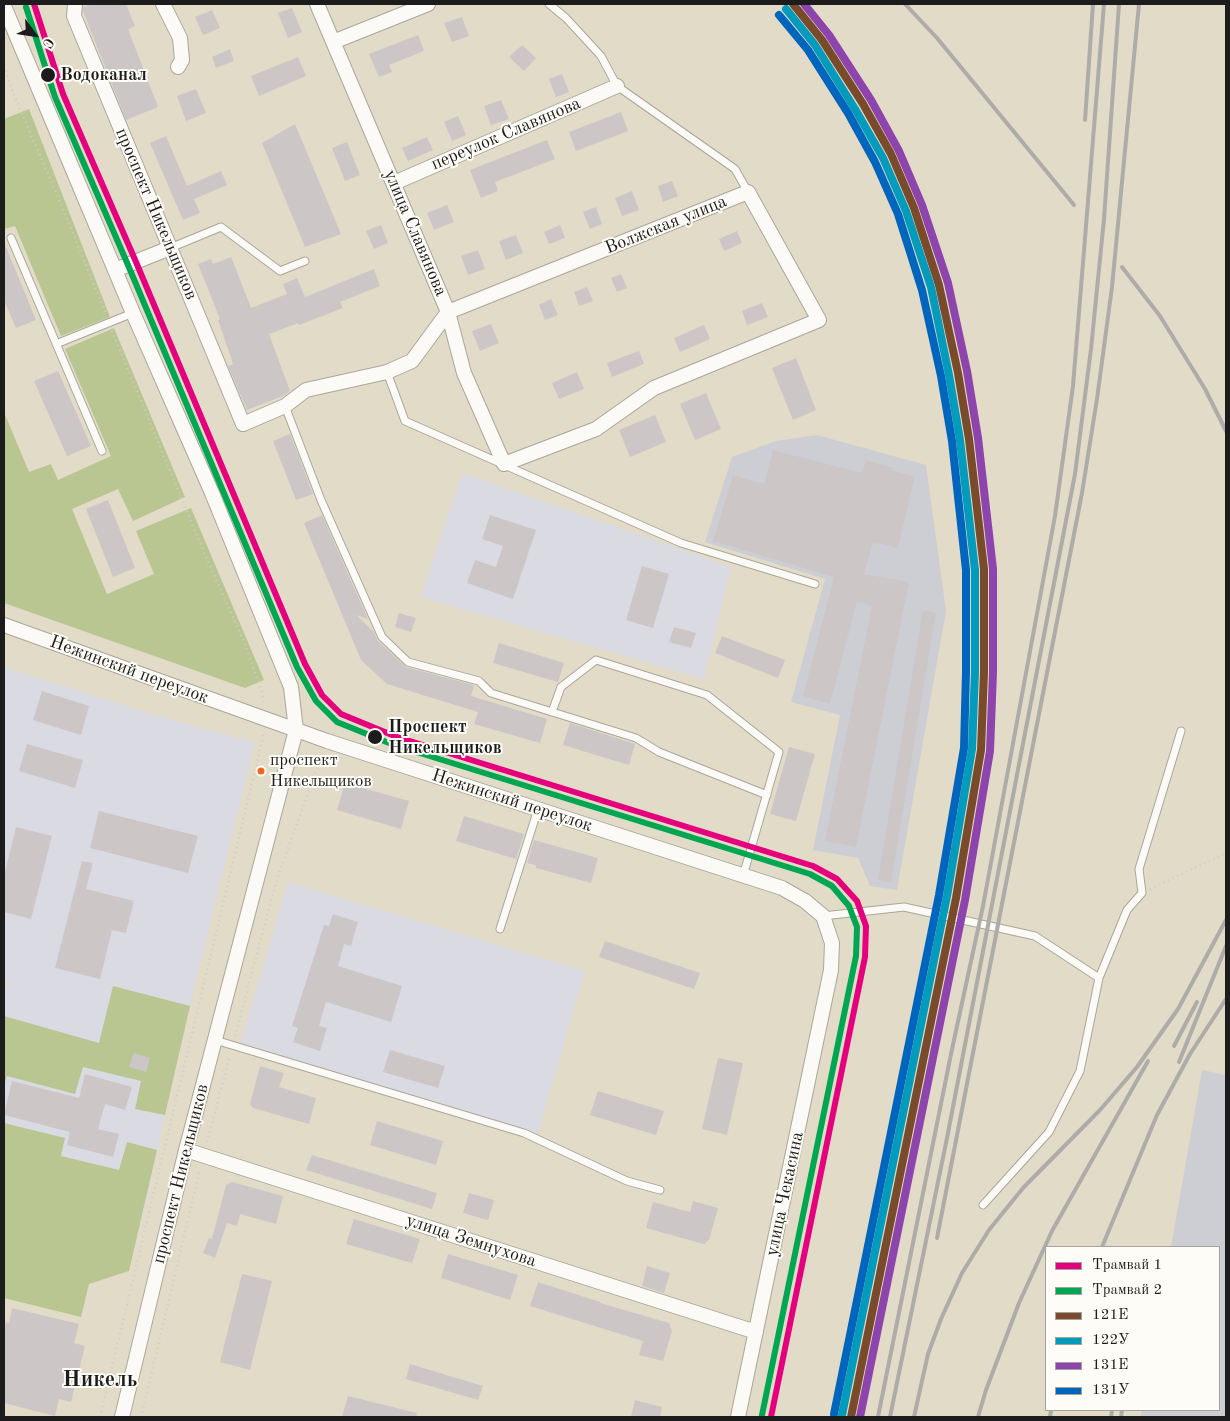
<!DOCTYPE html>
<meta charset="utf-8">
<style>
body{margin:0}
#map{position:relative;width:1230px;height:1421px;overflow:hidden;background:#e2dbc8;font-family:"Old Standard TT",serif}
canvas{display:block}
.frame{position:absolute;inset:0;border:5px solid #1c1c1c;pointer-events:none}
.legend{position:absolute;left:1045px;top:1246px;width:175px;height:165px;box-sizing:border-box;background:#fdfcf7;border:1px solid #a3a29f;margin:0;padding:6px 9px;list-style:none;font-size:15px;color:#1c1c1c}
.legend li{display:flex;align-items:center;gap:10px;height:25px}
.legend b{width:25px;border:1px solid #a3a29f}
.north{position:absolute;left:10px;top:10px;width:50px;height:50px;-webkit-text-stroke:4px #fdfcf7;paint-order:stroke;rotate:121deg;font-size:14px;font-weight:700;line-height:20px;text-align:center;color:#1c1c1c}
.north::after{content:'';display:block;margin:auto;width:18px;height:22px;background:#1c1c1c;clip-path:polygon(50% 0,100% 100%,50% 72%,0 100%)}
</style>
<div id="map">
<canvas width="1230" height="1421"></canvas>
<div class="frame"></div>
<ul class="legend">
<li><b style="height:6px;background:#e5007d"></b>Трамвай 1</li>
<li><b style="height:6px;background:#00a651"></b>Трамвай 2</li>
<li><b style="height:6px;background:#7a4b2a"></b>121Е</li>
<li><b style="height:6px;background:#039bbc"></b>122У</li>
<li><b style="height:6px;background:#8e44ad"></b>131Е</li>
<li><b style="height:6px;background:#0065bd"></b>131У</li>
</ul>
<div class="north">С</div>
</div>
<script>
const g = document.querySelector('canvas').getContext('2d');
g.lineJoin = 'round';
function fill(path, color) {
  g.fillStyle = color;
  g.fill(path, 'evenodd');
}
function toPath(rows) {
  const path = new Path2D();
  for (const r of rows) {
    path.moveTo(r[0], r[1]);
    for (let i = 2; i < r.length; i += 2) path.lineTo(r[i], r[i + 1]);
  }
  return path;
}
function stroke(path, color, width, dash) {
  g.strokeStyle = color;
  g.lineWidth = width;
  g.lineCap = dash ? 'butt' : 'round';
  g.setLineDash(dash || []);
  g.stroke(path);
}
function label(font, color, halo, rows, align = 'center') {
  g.font = font + ' "Old Standard TT",serif';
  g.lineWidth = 4;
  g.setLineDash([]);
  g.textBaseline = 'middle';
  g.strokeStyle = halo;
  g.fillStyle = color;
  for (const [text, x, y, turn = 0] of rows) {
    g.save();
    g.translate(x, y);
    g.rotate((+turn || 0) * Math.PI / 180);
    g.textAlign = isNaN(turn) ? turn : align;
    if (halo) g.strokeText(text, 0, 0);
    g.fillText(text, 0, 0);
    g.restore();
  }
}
fill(toPath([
 [462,473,731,567,704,679,420,597],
 [4,667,155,715,255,743,190,1006,135,1249,4,1208,4,996,8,983,4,981],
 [288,882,585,971,538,1133,240,1043]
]), '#dadae3');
fill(toPath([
 [817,435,926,465,946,611,897,890,870,886,858,858,813,850,840,715,791,702,825,579,705,542,732,457,776,441],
 [1202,1070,1226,1075,1226,1417,1140,1417,1142,1410,1219,1410,1219,1247,1171,1247]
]), '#cdced4');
fill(toPath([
 [29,109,110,317,61,336,15,226,4,229,4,119],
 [114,328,185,497,133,521,118,489,72,509,107,594,154,574,136,531,191,508,264,680,245,688,4,603,4,412,29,472,51,464,58,480,111,456,65,349],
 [113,986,190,1006,165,1115,135,1109,141,1081,83,1067,75,1094,7,1076,4,1085,4,1016,99,1043],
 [4,1123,65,1138,61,1156,119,1170,127,1142,157,1150,129,1271,89,1284,81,1317,4,1298]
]), '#b9c692');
fill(toPath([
 [93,4,126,4,135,26,128,29,158,107,126,120,83,11,83,7],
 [292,8,302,32,288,38,278,13],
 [212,10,220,28,203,35,195,17],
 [462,17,469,36,452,42,444,23],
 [418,35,424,51,389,65,392,72,379,77,369,54],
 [522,45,536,58,524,71,509,57],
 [230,49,234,61,216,68,212,57],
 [298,57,306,76,259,96,251,76],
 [562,74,569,92,556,97,549,79],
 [196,89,206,113,186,121,177,96],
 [501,100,509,119,491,125,484,106],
 [621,112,628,131,576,151,569,132],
 [458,116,466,135,452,141,444,122],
 [295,124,341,234,305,247,262,143],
 [166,136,187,186,221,171,227,185,194,199,200,213,183,220,150,143],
 [427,137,433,150,408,161,402,148],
 [547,140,555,159,495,182,498,191,481,198,470,170],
 [347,142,360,175,345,181,332,148],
 [672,181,678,196,663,202,658,186],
 [632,191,639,210,622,216,615,198],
 [447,205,454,222,434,230,427,213],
 [596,207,602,224,590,229,583,212],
 [381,225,388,243,374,249,366,231],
 [560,225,565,238,549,244,544,232],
 [737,231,742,243,724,251,719,239],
 [516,235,523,253,506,260,499,241],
 [4,242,36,320,16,328,4,300],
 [478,250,485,269,468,275,461,256],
 [231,257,251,308,287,294,283,284,297,278,305,297,374,269,380,286,340,302,343,308,299,325,298,323,269,334,290,391,283,396,247,410,228,366,233,364,218,320,220,319,198,264,211,259,213,264],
 [621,274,627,288,617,292,611,278],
 [587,287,593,301,579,306,574,292],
 [551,299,558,315,545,320,539,305],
 [762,303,768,317,747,325,742,311],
 [491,324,499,343,480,351,472,331],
 [704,325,710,339,680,352,674,338],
 [639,351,644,364,612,377,607,363],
 [796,358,816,410,793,420,772,368],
 [58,371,91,446,67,456,34,381],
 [577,372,584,389,559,399,552,383],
 [706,393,721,429,695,440,680,404],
 [655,415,666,442,630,457,619,430],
 [290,434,313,494,296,500,273,441],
 [773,450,862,473,866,460,893,468,892,471,915,476,898,548,873,542,864,574,909,582,856,847,825,841,872,606,857,602,830,704,803,696,834,577,713,541,733,475,764,484],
 [108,500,135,568,113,577,86,509],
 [322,515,368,619,356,615,374,632,378,641,406,667,474,685,471,696,547,719,540,743,474,724,478,712,387,684,361,660,304,523],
 [490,515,536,530,513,599,467,583,475,560,496,567,503,546,482,539],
 [642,566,669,574,653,628,626,620],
 [923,610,936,613,891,882,878,880],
 [399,613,416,618,411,632,395,627],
 [674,627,696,633,691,648,669,642],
 [722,636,785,660,778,678,715,653],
 [499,643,564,663,558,682,493,663],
 [42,691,89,706,81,735,33,720],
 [570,723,635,744,629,765,563,745],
 [27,744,83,760,75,788,19,771],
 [789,747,815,754,796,821,770,814],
 [345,783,409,801,401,829,337,810],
 [99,811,198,836,188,873,90,848],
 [464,816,524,834,516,859,456,841],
 [16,827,52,836,31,919,4,912,4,876],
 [534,840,598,858,591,883,536,868,536,865,527,863],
 [82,861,93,863,86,889,134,901,126,933,112,930,100,979,55,968],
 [333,914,358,922,351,946,344,944,338,966,402,986,391,1022,326,1002,319,1026,327,1028,320,1051,293,1042,298,1028,292,1026,324,925,329,926],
 [605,941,700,973,694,989,599,957],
 [390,1050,445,1066,438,1088,383,1072],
 [134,1053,150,1058,146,1072,129,1067],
 [718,1058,743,1063,727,1135,702,1129],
 [260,1066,284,1073,279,1087,316,1098,309,1124,253,1108,250,1104],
 [85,1074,132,1087,125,1110,105,1104,98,1129,119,1134,113,1157,67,1145,70,1132,4,1115,12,1081,79,1098],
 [598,1091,664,1111,656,1135,590,1115],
 [377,1121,443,1141,436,1165,370,1145],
 [312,1155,437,1193,432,1209,306,1170],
 [232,1182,283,1196,276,1224,240,1214,237,1226,227,1223,215,1258,203,1253,209,1238,212,1239,226,1185],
 [469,1193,494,1200,488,1220,463,1213],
 [693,1201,718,1208,709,1240,704,1244,646,1228,653,1202,690,1212],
 [354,1219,420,1239,412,1263,346,1244],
 [448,1254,518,1275,510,1300,441,1278],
 [647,1266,670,1273,664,1293,642,1286],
 [242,1274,272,1281,250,1370,220,1362],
 [538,1282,600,1302,600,1303,669,1323,672,1331,663,1361,639,1355,643,1341,530,1306],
 [12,1308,79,1324,74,1343,85,1346,71,1402,59,1399,55,1416,4,1403,4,1322,9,1323],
 [410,1364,483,1386,478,1400,406,1379],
 [348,1396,417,1413,416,1417,342,1417],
 [635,1400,662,1407,660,1417,631,1417]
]), '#cdc6c7');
const service = toPath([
 [549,4,566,18,601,56,617,86,735,169,748,192],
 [11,238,102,451],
 [170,248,221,227,280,271,305,261],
 [56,344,133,313],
 [387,372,405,421,681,543,815,584],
 [285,406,321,500,382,637,408,662,479,681,491,693,636,738,659,752,767,795],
 [552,712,561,687,596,660,707,695,779,752,743,876],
 [823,916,904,907,1035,936,1099,978,1080,1071,1049,1132,983,1205],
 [500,929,538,809],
 [1099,978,1127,910,1142,893,1139,869,1181,731],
 [215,1040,524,1133,627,1181,660,1190]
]);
const minor = toPath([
 [75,4,74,16,243,424,285,406,306,390,387,372,412,361,448,312,748,192,819,320,654,388,596,429,504,464,464,373,448,312,317,4],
 [163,4,180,38,182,60,178,67],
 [4,6,133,313,212,493,291,687,296,730,186,1150,122,1417],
 [333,42,428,4],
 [394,183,617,86],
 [115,270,170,248],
 [4,625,327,741,782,888,805,901,823,916,832,943,831,970,738,1417],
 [186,1150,756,1332]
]);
stroke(service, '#aaa69a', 9);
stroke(minor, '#aaa69a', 16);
stroke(toPath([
 [4,66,14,95,60,202,106,314],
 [112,331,202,548,244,642,262,692,264,705],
 [1150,889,1226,853],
 [235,1036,277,879,323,752],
 [207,1142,230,1055],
 [100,1417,264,733],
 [141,1417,200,1169]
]), '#cecdc8', 2.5, [1, 4]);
stroke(service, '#fbfaf7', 7);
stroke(minor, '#fbfaf7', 14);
stroke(toPath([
 [905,4,937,38,1074,205],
 [1085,120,1093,4],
 [1122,267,1160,316,1205,389,1226,431],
 [1174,1046,1197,1002],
 [1179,1062,1226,946],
 [937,1238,1082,493,1097,399,1112,287,1139,4],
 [1102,1247,1157,1115,1190,1054,1226,999],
 [878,1417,951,1054,983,906,1055,516,1073,386,1104,4],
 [890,1417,947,1138,1075,474,1091,349,1104,219,1119,4],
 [914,1417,928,1354,941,1319,962,1273,989,1230,1023,1188,1100,1110,1137,1067,1178,1009,1226,920],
 [978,1417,986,1390,1019,1303,1052,1231,1148,1061],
 [1050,1417,1051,1410],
 [1111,1417,1112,1410],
 [1121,1417,1122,1410]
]), '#adaca9', 4);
stroke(toPath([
 [793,4,822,40,863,104,891,154,914,208,939,285,958,373,969,439,984,569,984,672,981,750,956,898,851,1417]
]), '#7a4b2a', 8);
stroke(toPath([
 [786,9,815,45,855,109,883,158,906,211,931,287,949,375,960,440,975,570,975,672,972,749,947,896,842,1415]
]), '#039bbc', 8);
stroke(toPath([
 [804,4,829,35,871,100,899,151,922,205,948,283,967,371,978,438,993,569,993,672,990,751,965,900,860,1417]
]), '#8e44ad', 8);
stroke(toPath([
 [779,15,808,50,848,113,875,162,898,214,922,290,941,376,952,441,966,570,966,672,964,748,939,895,834,1414]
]), '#0065bd', 8);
stroke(toPath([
 [34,4,63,94,136,262,305,664,322,695,341,714,397,737,813,866,837,879,857,901,866,926,865,957,771,1417]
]), '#e5007d', 6);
stroke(toPath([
 [26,7,55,97,128,265,297,667,316,701,337,722,394,745,810,874,832,886,849,906,857,927,856,956,762,1415]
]), '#00a651', 6);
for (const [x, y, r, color] of [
 [48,75,8,"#1c1c1c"],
 [375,737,8,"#1c1c1c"],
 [261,771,4.5,"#f26522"]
]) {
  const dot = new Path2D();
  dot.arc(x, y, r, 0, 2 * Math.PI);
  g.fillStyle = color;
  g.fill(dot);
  stroke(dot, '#fdfcf7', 2);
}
label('17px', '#1c1c1c', '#fdfcf7', [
 ["проспект",270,761],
 ["Никельщиков",270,782]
], 'left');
label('bold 18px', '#1c1c1c', '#fdfcf7', [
 ["Водоканал",60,75],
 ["Проспект",388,727],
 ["Никельщиков",388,748]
], 'left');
label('18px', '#1c1c1c', '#fdfcf7', [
 ["переулок Славянова",506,134,-23],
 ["проспект Никельщиков",156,214,67],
 ["Волжская улица",666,225,-22],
 ["улица Славянова",415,233,67],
 ["Нежинский переулок",129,670,20],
 ["Нежинский переулок",512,801,18],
 ["проспект Никельщиков",181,1174,-76],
 ["улица Чекасина",785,1194,-78],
 ["улица Земнухова",471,1241,18]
]);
label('bold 22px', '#1c1c1c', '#fdfcf7', [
 ["Никель",100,1380]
]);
</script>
